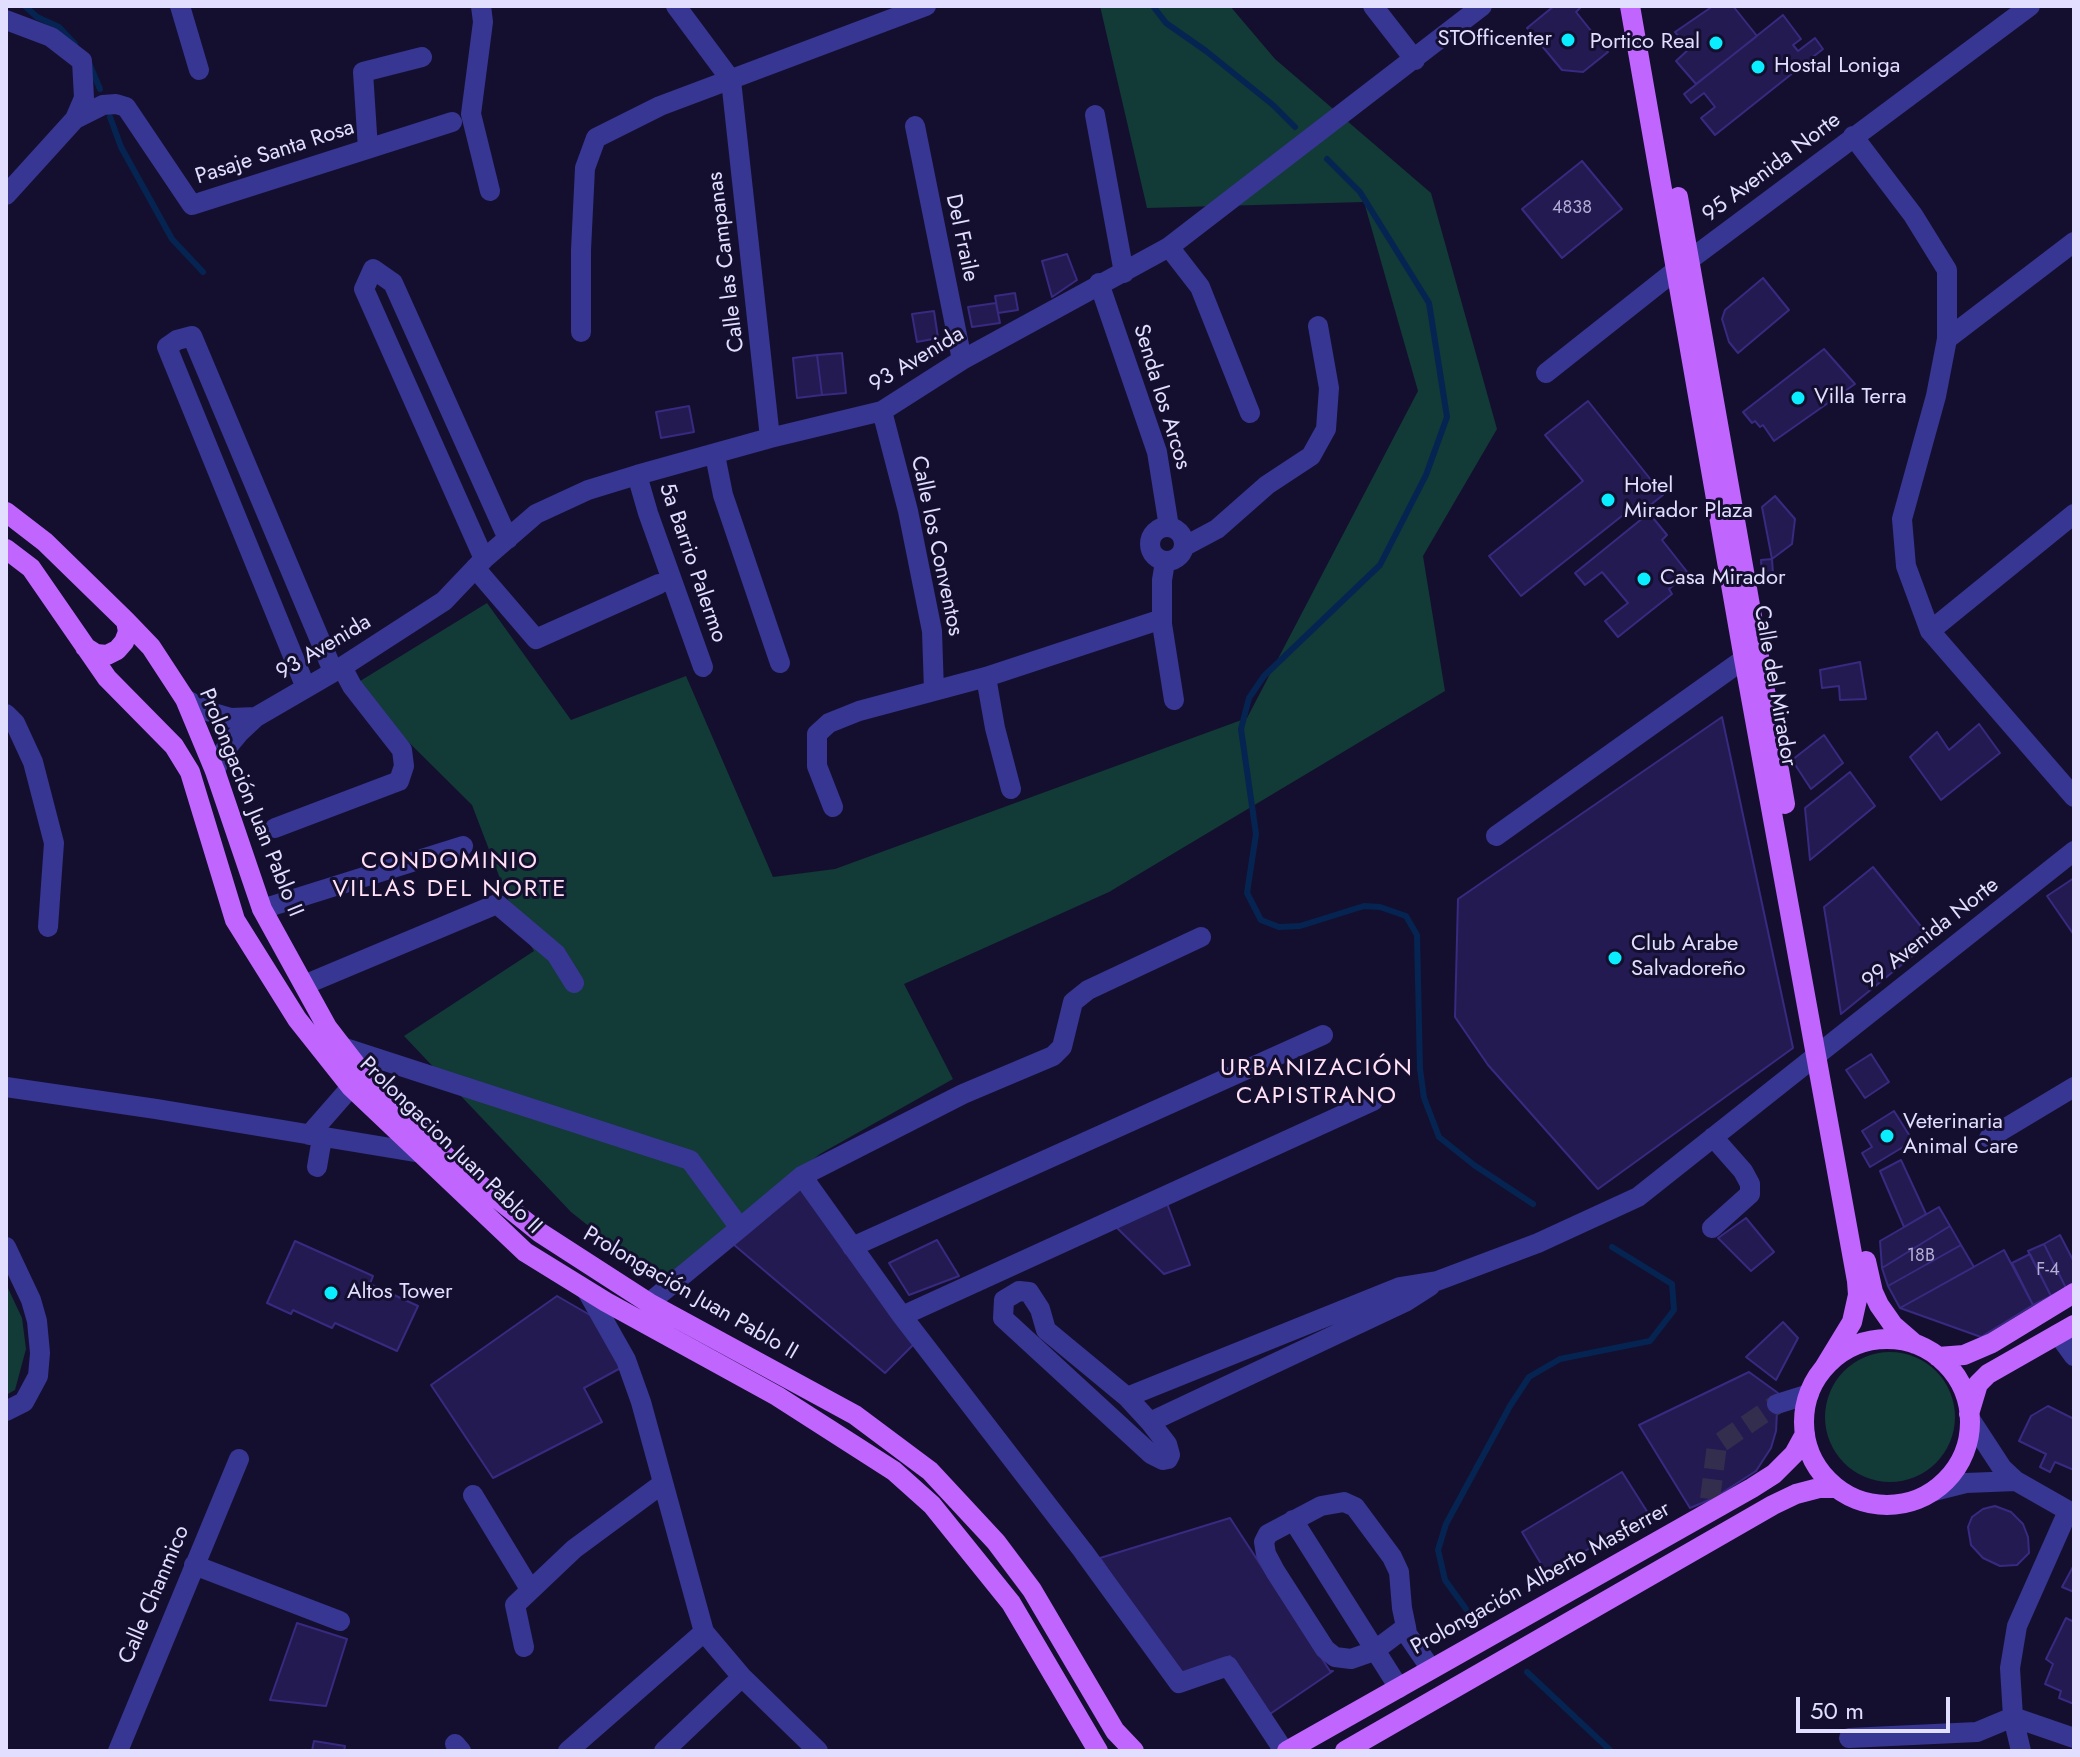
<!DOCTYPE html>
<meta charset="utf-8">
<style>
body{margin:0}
#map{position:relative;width:2080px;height:1757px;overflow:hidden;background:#140f2f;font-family:Jost,sans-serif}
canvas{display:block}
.frame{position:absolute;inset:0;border:8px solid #e1deff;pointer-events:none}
.scale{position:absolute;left:1796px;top:1697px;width:154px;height:36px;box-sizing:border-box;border:4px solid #e1deff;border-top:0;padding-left:10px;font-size:24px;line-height:28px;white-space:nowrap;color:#e1deff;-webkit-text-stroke:6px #140f2f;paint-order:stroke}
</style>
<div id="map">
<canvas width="2080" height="1757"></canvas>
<div class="frame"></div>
<div class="scale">50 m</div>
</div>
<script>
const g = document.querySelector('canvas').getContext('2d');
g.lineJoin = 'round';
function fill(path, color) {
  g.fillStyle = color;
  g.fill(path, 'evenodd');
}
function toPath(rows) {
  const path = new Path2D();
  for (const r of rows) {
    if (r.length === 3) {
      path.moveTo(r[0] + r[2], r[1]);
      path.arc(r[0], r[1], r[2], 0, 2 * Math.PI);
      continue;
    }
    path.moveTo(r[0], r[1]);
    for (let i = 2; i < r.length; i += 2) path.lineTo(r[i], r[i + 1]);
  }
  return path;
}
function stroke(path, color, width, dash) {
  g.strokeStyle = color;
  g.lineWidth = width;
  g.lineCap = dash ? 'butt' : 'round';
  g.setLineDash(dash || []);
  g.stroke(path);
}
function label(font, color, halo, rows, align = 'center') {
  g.font = font + ' Jost,sans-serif';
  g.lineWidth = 6;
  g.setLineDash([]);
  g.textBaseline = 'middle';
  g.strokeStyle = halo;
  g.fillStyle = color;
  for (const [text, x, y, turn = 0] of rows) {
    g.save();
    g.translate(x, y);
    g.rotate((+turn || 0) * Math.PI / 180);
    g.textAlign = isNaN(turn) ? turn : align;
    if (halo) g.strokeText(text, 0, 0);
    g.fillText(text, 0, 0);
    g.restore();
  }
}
fill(toPath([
 [1100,6,1230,6,1275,59,1431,193,1497,429,1423,556,1445,691,1109,892,904,984,953,1079,820,1154,659,1282,571,1212,404,1036,534,951,517,923,472,805,352,686,487,603,571,720,686,676,773,877,835,869,1247,718,1418,391,1364,202,1147,208],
 [6,1284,22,1318,26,1349,15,1390,6,1395],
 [1890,1417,65]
]), '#123a37');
stroke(toPath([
 [25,6,37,17,59,27,75,44],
 [1153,6,1166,23,1206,51,1273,105,1295,127],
 [89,63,100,89],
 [110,117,121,147,172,239,203,272],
 [1327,159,1360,192,1429,303,1447,417,1426,475,1380,565,1264,676,1249,698,1241,729,1256,834,1247,893,1261,920,1279,927,1300,926,1364,906,1380,907,1406,916,1417,935,1420,1069,1424,1098,1439,1137,1474,1165,1533,1204],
 [1466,1609,1445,1580,1438,1550,1446,1524,1510,1406,1529,1377,1560,1359,1650,1341,1674,1310,1672,1284,1612,1247],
 [1527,1672,1611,1751]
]), '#062452', 6);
const building = toPath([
 [1554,6,1582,6,1576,12,1608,52,1583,72,1562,70,1527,28,1554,6],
 [1713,6,1733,6,1757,36,1696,84,1676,61,1689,49,1675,32,1713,6],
 [1783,15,1801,39,1793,45,1798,51,1815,38,1823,49,1715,135,1701,118,1715,107,1704,93,1691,103,1684,94,1783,15],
 [1582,161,1622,209,1562,258,1522,209,1582,161],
 [1067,254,1077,280,1052,297,1042,261,1067,254],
 [1763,278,1789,310,1738,353,1729,342,1722,319,1725,310,1763,278],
 [1015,293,1018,310,998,313,995,296,1015,293],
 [996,303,1000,323,972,327,968,307,996,303],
 [934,311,938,338,917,342,912,314,934,311],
 [1824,349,1855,384,1774,441,1763,425,1760,427,1755,421,1752,423,1743,412,1824,349],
 [842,353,846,393,822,395,817,355,842,353],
 [817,355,822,395,797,398,793,358,817,355],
 [1588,401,1663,495,1643,511,1637,504,1521,596,1489,556,1583,481,1545,435,1588,401],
 [689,406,694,432,661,438,656,412,689,406],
 [1775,496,1795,519,1792,544,1772,559,1762,507,1775,496],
 [1649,513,1667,535,1662,540,1688,573,1669,589,1672,594,1618,637,1605,621,1628,603,1602,572,1585,585,1575,573,1649,513],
 [1772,559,1773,574,1762,574,1761,560,1772,559],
 [1860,662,1866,699,1840,700,1839,686,1822,688,1820,670,1860,662],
 [1722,717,1793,1048,1598,1189,1488,1065,1455,1017,1458,899,1722,717],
 [1979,724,2000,753,1941,800,1910,757,1937,732,1949,750,1979,724],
 [1824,735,1843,763,1811,789,1792,760,1824,735],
 [1850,772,1875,806,1810,860,1805,808,1850,772],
 [1873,867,1932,940,1841,1014,1824,907,1873,867],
 [2074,878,2074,935,2047,896,2074,878],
 [1871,1054,1889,1082,1865,1098,1846,1070,1871,1054],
 [1894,1111,1913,1141,1870,1167,1862,1153,1872,1147,1862,1131,1894,1111],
 [1901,1160,1926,1214,1904,1227,1880,1171,1901,1160],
 [801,1183,915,1343,885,1373,733,1244,801,1183],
 [1165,1198,1190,1265,1164,1274,1114,1225,1165,1198],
 [1939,1207,1950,1226,1882,1268,1880,1241,1939,1207],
 [1746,1218,1774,1252,1751,1271,1718,1238,1746,1218],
 [1950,1226,1961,1245,1888,1286,1882,1268,1950,1226],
 [2060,1235,2074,1262,2074,1285,2066,1288,2044,1244,2060,1235],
 [937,1240,959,1276,909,1295,889,1263,937,1240],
 [295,1241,373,1276,370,1284,418,1306,397,1351,335,1323,332,1328,293,1310,291,1314,267,1303,295,1241],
 [2044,1244,2066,1288,2051,1296,2028,1251,2044,1244],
 [1961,1245,1974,1267,1900,1308,1888,1286,1961,1245],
 [2004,1250,2033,1305,1981,1337,1900,1308,2004,1250],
 [2030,1254,2051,1296,2033,1305,2012,1263,2030,1254],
 [557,1296,602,1322,626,1365,584,1388,602,1422,493,1478,431,1385,557,1296],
 [1783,1322,1798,1338,1776,1380,1746,1357,1783,1322],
 [1749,1372,1778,1393,1776,1431,1771,1448,1756,1471,1714,1498,1690,1508,1639,1425,1749,1372],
 [2048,1406,2074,1419,2074,1470,2055,1462,2050,1472,2040,1467,2046,1454,2019,1441,2031,1416,2048,1406],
 [1622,1472,1648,1513,1547,1574,1522,1532,1622,1472],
 [1995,1506,2011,1512,2023,1524,2028,1537,2029,1553,2017,1565,2000,1566,1983,1558,1971,1545,1968,1527,1972,1517,1983,1509,1995,1506],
 [1230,1518,1330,1671,1333,1671,1270,1714,1230,1656,1180,1679,1100,1558,1230,1518],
 [2074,1565,2074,1592,2062,1587,2074,1565],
 [2066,1618,2074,1622,2074,1704,2059,1698,2061,1691,2045,1684,2053,1664,2046,1659,2066,1618],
 [297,1623,347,1639,326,1706,270,1700,297,1623],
 [314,1741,345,1746,344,1751,312,1751,314,1741]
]);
fill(building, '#231a52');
stroke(building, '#382a80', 2);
stroke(toPath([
 [1710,1499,1717,1445,1777,1404]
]), '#332e4e', 20, [20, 10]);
stroke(toPath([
 [180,6,199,70],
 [481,6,483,22,471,114,490,191],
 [676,6,731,80],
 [1373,6,1415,60],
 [6,20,51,37,82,61,84,98,75,119],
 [731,80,770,438],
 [1095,115,1124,273],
 [915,126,962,360],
 [1853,136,1913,215,1947,270,1947,339,1936,396,1902,519,1906,566,1930,631,2074,797],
 [368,149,363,72,422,57],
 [6,195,75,119,103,105,116,104,126,107,192,205,452,122],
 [1169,247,1200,287,1250,413],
 [1099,283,1157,452,1169,527],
 [581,332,581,250,585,168,596,138,660,106,926,6],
 [1947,339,2074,242],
 [1546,373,1676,270,2030,6],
 [882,411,908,511,932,631,934,691],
 [715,455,723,495,780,663],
 [637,475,648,513,703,667],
 [1167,544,17],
 [1185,546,1217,529,1267,485,1311,456,1326,429,1329,388,1318,326],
 [484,559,364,289,373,269,393,283,508,539],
 [1165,562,1162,580,1162,624,1174,700],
 [475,568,536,639,659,584],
 [1930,631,2074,514],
 [986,677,995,728,1011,789],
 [306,688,167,347,177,340,192,336,333,671],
 [185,699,207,711,231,718,256,717],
 [6,714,15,723,33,762,54,843,48,927],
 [215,771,224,751,239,733,256,717,342,667,444,601,484,559,536,514,588,490,637,475,770,438,882,411,962,360,1169,247,1482,6],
 [833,807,817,766,817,734,829,723,859,711,986,677,1162,619],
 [275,828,399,781,404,766,402,750,352,686,342,667],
 [1496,836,1744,659],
 [262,909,463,846],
 [304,985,497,904,556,954,574,983],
 [342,1047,690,1160,740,1228,802,1176,963,1094,1053,1056,1062,1047,1073,1002,1088,990,1201,937],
 [6,1087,156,1109,421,1153],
 [309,1135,351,1087],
 [1989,1138,2074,1087],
 [317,1167,322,1138],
 [802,1176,902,1316,1083,1551,1179,1683,1228,1666,1284,1751],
 [1712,1228,1750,1194,1750,1184,1743,1171,1713,1137],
 [6,1247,31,1300,37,1321,40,1353,38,1376,24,1402,6,1411],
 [852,1247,1323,1035],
 [587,1291,626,1360,641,1402,704,1632,742,1677,818,1751],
 [1019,1291,1029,1292,1040,1309,1046,1330,1127,1397,1150,1422,1167,1444,1170,1455,1168,1459,1163,1460,1151,1454,1003,1318,1004,1300,1019,1291],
 [649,1303,740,1228],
 [902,1316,1373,1101],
 [2058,1334,2074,1356],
 [1127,1397,1400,1287,1437,1281,1538,1243,1638,1197,2074,851],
 [1777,1404,1809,1394],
 [1970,1419,2002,1468,2016,1481,2074,1514],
 [1150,1422,1405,1302,1430,1286],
 [1934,1491,1966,1483,2016,1481],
 [473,1495,530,1589],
 [1293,1520,1399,1688],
 [194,1565,340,1621],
 [1406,1627,1374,1651,1351,1659,1335,1657,1325,1649,1275,1571,1266,1554,1264,1542,1268,1534,1321,1506,1344,1502,1355,1507,1392,1557,1399,1572,1402,1608,1406,1627,1407,1634,1431,1669],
 [524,1647,515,1605,574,1549,662,1484],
 [1849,1738,1977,1732,2013,1717,2074,1738],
 [455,1744,461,1751],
 [118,1751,239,1459],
 [568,1751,704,1632],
 [664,1751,742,1677],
 [2021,1751,2013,1717,2010,1668,2017,1626,2068,1511]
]), '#373692', 20);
stroke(toPath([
 [1630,6,1744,659,1857,1281,1858,1295,1852,1322,1824,1368],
 [1678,197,1785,804],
 [6,512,45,542,126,621,151,647,185,699,215,771,262,909,327,1027,364,1075,453,1163,539,1232,649,1303,855,1415,930,1471,996,1542,1032,1590,1115,1731,1134,1751],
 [6,549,31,568,107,678,174,746,190,772,235,920,297,1019,351,1087,525,1252,606,1302,777,1396,894,1471,932,1505,1011,1603,1098,1751],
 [85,647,96,654,107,655,117,650,124,642,128,632,126,621],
 [1866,1261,1873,1292,1879,1305,1893,1325,1915,1344],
 [1887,1422,83],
 [1938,1357,1964,1355,1992,1343,2074,1293],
 [1969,1414,1978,1384,1988,1374,2074,1325],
 [1287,1751,1752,1488,1774,1474,1794,1454,1805,1434],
 [1345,1751,1773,1505,1796,1494,1819,1488,1837,1488]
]), '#c165ff', 20);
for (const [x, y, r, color] of [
 [1568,40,8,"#0aedff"],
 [1716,43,8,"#0aedff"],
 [1758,67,8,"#0aedff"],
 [1798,398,8,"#0aedff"],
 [1608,500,8,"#0aedff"],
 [1644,579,8,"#0aedff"],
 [1615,958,8,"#0aedff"],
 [1887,1136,8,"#0aedff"],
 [331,1293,8,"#0aedff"]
]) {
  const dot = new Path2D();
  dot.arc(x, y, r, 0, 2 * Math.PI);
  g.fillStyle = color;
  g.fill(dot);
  stroke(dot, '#140f2f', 3);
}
label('18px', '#b2add4', null, [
 ["4838",1572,209],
 ["18B",1921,1257],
 ["F-4",2048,1271]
]);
label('22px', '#e1deff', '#140f2f', [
 ["STOfficenter",1552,40,"right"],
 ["Portico Real",1700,43,"right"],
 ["Hostal Loniga",1774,67],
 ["Villa Terra",1814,398],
 ["Hotel",1624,487],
 ["Mirador Plaza",1624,512],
 ["Casa Mirador",1660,579],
 ["Club Arabe",1631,945],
 ["Salvadoreño",1631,970],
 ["Veterinaria",1903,1123],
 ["Animal Care",1903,1148],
 ["Altos Tower",347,1293]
], 'left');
label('22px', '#e1deff', '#140f2f', [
 ["Pasaje Santa Rosa",275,153,-18],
 ["95 Avenida Norte",1772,168,-37],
 ["Del Fraile",961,238,78],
 ["Calle las Campanas",727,262,-97],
 ["93 Avenida",917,360,-31],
 ["Senda los Arcos",1161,397,73],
 ["Calle los Conventos",936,546,78],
 ["5a Barrio Palermo",692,563,71],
 ["93 Avenida",324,648,-31],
 ["Calle del Mirador",1774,686,80],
 ["Prolongación Juan Pablo II",250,803,68],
 ["99 Avenida Norte",1931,934,-38],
 ["Prolongacion Juan Pablo II",450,1146,44],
 ["Prolongación Juan Pablo II",690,1294,30],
 ["Prolongación Alberto Masferrer",1541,1579,-29],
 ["Calle Chanmico",155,1595,-67]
]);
g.letterSpacing = '2px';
label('24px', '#ffe0f4', '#140f2f', [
 ["CONDOMINIO",450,862],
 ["VILLAS DEL NORTE",450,890],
 ["URBANIZACIÓN",1317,1069],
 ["CAPISTRANO",1317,1097]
]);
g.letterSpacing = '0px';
</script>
